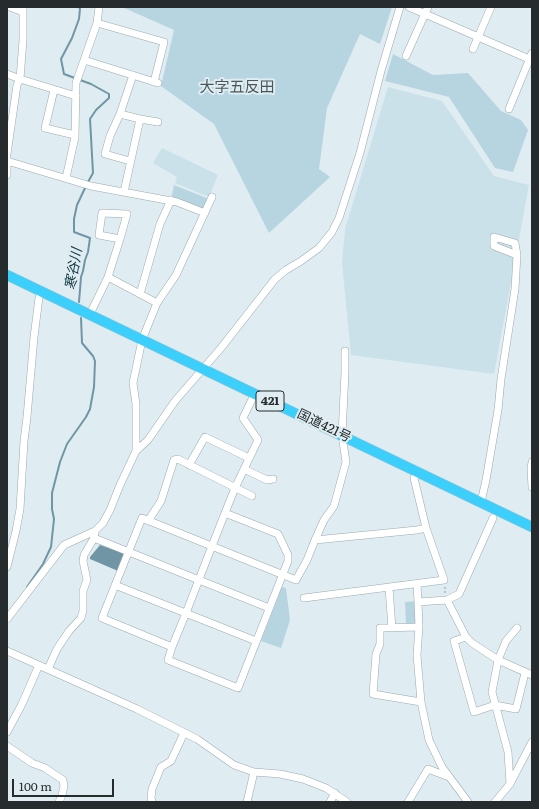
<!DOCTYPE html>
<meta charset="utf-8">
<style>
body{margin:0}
#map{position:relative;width:539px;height:809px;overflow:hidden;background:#dfedf2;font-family:Literata,serif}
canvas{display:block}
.frame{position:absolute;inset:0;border:8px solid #262c2e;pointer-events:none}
.scale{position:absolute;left:12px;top:779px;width:102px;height:18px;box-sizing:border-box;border:2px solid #262c2e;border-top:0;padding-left:5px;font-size:12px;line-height:14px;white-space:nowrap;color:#262c2e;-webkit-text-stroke:3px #dfedf2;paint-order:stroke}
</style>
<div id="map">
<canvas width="539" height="809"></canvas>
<div class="frame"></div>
<div class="scale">100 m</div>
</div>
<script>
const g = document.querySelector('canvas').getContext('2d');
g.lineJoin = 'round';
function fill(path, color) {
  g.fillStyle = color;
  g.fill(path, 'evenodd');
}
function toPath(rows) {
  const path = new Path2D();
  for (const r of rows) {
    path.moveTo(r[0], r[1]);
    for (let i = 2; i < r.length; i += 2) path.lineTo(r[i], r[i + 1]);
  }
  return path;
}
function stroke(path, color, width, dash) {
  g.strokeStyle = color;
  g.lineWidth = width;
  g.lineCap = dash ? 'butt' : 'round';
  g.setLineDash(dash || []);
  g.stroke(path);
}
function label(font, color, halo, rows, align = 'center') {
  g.font = font + ' Literata,"Noto Sans JP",serif';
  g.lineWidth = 4;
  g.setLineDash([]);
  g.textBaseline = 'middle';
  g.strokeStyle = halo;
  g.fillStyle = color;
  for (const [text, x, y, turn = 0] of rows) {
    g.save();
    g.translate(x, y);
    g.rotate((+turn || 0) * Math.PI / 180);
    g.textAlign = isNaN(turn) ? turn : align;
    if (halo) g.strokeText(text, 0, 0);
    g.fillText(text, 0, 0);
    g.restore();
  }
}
fill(toPath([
 [388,87,442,101,494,176,529,185,494,374,351,355,342,263,345,229],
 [162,148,218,175,209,197,175,183,177,177,153,163]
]), '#cbe1ea');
fill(toPath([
 [122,7,392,7,380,44,360,34,327,108,319,169,330,177,269,233,214,124,161,86,174,30],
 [393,54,433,75,468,73,501,111,521,120,528,130,513,172,495,168,449,97,385,81],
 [174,185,209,199,205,211,171,199],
 [282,587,286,588,290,620,281,648,261,641],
 [416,601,417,623,414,625,406,625,405,602]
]), '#b6d5e1');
fill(toPath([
 [100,545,123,553,124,556,118,571,90,559,90,557]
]), '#7096a5');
stroke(toPath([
 [79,7,80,9,79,19,72,38,61,59,64,74,91,84,109,94,109,98,96,110,90,119,93,173,88,182],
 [79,302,81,277,83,271,85,260,88,252,90,238,74,232,74,219,77,205,86,186],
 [27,587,43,564,51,547,54,519,52,509,52,493,60,462,67,444,86,417,90,409,94,387,95,361,93,356,82,343,81,318]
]), '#7096a5', 2);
const minor = toPath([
 [10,7,23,12],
 [409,7,529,59],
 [97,23,164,42,154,82],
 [473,49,491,7],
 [406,56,428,7],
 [84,60,158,83],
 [7,74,20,79,76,96],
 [54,90,45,128,75,135],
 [509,109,532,53],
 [120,114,140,119,158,122],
 [7,154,17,85,20,79,23,40,23,7],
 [7,161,91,186,177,202,205,213],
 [130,161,105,154,110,136,120,114,133,75],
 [7,175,7,158],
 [66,178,75,137,76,83,97,23,99,7],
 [124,192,140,119],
 [108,277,157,303],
 [140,294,160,224,171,200],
 [90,314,108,277,120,239,127,214,102,213,99,235,120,239],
 [345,351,345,372,342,435,346,462,334,506,324,520,315,540,417,530,426,528,414,478,418,472],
 [136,451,136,404,133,383,142,340,157,303,176,275,212,197],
 [532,462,531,468,532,487],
 [189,465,205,437,249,458],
 [244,469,267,480,273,479],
 [481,502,486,480,498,410,501,379,515,289,517,255,494,246,494,237,515,243,517,255],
 [225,513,278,534,288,555,288,561,238,688,168,660,172,647,186,613,212,546,225,513,235,488,258,440,243,418,255,393],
 [148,521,161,501,174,460,178,459,252,496],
 [94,538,269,608],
 [7,567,16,531,20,509,24,441,27,417,34,337,40,290],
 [417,584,418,602],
 [115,585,256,641],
 [389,588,392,628],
 [304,598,444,580,426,528],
 [447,600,466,637,472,643,498,660,532,675],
 [7,619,64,545,95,531],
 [419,627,380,628,380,644,376,654,373,694,421,702],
 [466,637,454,641,474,712,495,705,516,709,525,673],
 [172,647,102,618,142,518,296,580,307,560,315,540],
 [7,651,137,709,197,739,234,765,254,772,280,774,303,779,326,788,347,802],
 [48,669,57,649,69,631,81,618,83,611,83,591,87,580,83,561,84,555,94,538,95,531,103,523,110,510,120,485,136,451,148,440,175,401,221,348,275,279,286,270,301,261,319,248,332,232,339,218,360,153,381,71,400,7],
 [7,732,22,704,39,665],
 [7,746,32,763,45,768,63,780,64,786,62,795,59,802],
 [510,784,508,752,492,692,498,660,506,641,517,628],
 [152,802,151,798,152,789,161,767,171,761,184,733],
 [247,802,254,772],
 [330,802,335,793],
 [408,802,428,769,449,777],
 [468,802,442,767,429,740,421,702,417,655,419,627,418,602,447,600,459,594,493,518],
 [495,802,510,784,532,742]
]);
const highway = toPath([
 [7,275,532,527]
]);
stroke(minor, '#9ba9ae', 8);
stroke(highway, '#c7c8c9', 11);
stroke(toPath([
 [445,587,445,594]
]), '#909b9e', 1, [2, 2]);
stroke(minor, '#fff', 7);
stroke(highway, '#3dcffb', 10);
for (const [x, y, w] of [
 [270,401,28]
]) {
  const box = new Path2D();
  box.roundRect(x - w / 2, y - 10, w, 20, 3);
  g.fillStyle = '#dfedf2';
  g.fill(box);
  stroke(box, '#262c2e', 1);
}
label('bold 12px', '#262c2e', null, [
 ["421",270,401]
]);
label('13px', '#262c2e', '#dfedf2', [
 ["国道421号",324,426,26]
]);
label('italic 14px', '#113642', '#dfedf2', [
 ["寒谷川",74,269,-80]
]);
label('15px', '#4b575b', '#dfedf2', [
 ["大字五反田",237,88]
]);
</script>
